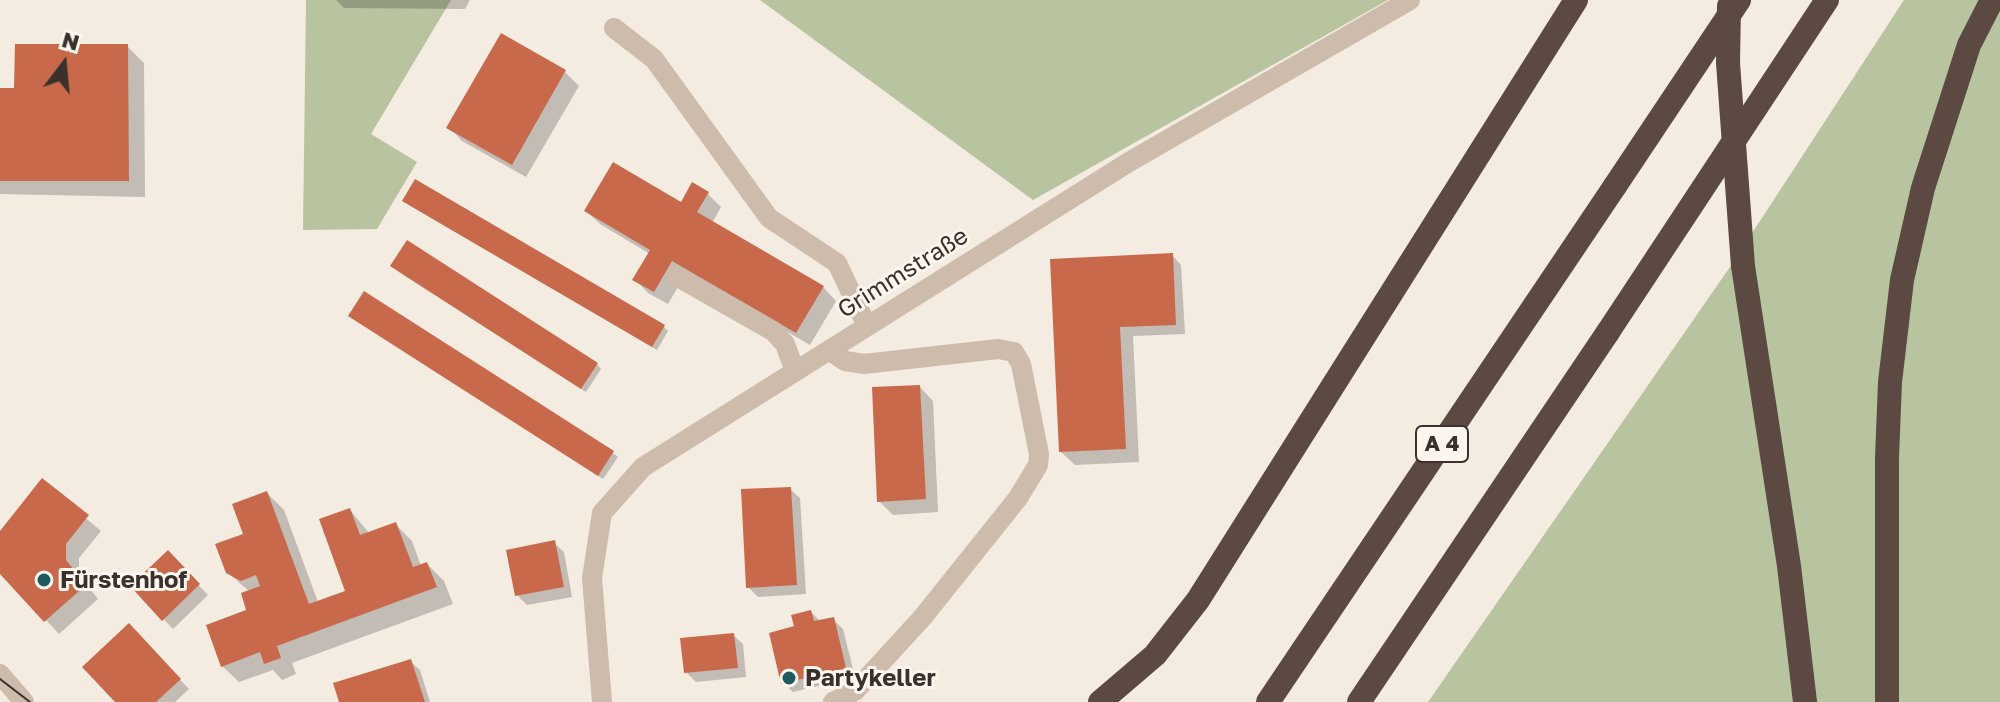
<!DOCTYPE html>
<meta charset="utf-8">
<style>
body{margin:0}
#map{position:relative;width:2000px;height:702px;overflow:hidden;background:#f4ebe1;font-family:"Golos Text",sans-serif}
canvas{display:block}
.north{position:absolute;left:24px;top:24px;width:80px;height:80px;-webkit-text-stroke:6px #fbf5ee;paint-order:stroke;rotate:16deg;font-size:22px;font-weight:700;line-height:32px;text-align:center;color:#3b302b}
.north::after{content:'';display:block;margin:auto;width:28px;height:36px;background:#3b302b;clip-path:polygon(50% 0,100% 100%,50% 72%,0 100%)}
</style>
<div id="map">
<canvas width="2000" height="702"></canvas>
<div class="north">N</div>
</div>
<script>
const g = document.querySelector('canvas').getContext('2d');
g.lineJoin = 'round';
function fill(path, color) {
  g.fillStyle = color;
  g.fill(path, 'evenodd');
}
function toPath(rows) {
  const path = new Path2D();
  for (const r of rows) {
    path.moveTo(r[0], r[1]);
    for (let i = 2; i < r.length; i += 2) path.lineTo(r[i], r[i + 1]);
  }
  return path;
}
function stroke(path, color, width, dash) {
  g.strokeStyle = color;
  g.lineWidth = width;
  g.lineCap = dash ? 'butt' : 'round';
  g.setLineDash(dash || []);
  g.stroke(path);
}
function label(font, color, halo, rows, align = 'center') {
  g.font = font + ' "Golos Text",sans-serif';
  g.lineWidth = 6;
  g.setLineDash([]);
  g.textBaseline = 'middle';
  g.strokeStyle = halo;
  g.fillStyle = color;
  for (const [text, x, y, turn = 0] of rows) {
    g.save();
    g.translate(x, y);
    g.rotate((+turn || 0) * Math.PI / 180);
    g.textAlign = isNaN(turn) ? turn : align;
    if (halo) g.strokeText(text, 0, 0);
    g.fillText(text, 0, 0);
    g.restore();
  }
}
fill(toPath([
 [306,0,451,0,371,134,417,162,377,229,303,230],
 [760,0,1388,0,1033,200],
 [1904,0,2000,0,2000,702,1428,702,1730,267]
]), '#b8c4a0');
fill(toPath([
 [336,0,470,0,465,9,344,8],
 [127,46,144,63,145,197,0,194,0,90,17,93],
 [565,72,579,86,526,177,462,141,449,127],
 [707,193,721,207,712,223,823,287,836,301,810,345,686,273,668,304,648,293,635,279,650,254,600,224,586,211,681,205],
 [409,205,663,326,668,331,657,350],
 [1172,255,1181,265,1185,334,1133,336,1139,462,1075,465,1061,452,1052,261],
 [397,271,597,364,601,369,586,392],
 [364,294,613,453,618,457,603,479,355,320,350,316],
 [920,387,933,401,938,512,893,515,879,501],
 [42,481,101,531,79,558,79,575,98,599,59,634,0,571,0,535],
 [790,489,800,498,806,594,758,597,748,587],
 [267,493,284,510,318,602,347,592,350,510,369,533,395,524,412,541,421,566,427,564,444,581,453,604,292,663,296,674,282,680,273,670,239,682,222,666,249,612,250,592,227,572],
 [554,543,564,552,572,597,527,605,517,595],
 [168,553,208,595,173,629,132,586],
 [811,612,821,622,833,619,843,629,855,677,793,692,783,683,796,628],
 [129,626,189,689,175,702,118,702],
 [733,635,743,644,746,677,696,682,686,672],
 [410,661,420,670,430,702,341,702]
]), '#0003');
fill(toPath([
 [501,33,566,70,512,165,446,128],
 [15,44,128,44,129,181,0,181,0,88,14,88],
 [613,162,681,202,692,182,709,192,697,212,824,286,796,333,672,261,654,292,632,280,650,250,584,211],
 [415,179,665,325,652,347,402,201],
 [407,240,598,363,581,389,390,266],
 [1173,253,1176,325,1120,327,1126,449,1059,452,1050,259],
 [364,291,614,451,598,476,348,316],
 [920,385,926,499,877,502,872,387],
 [42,478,89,515,66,544,66,560,86,585,44,622,0,574,0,531],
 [791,487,797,585,746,588,741,489],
 [267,491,309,604,345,591,319,519,350,508,360,535,396,522,413,567,427,562,437,587,277,646,281,658,264,664,260,652,221,667,206,625,246,610,241,593,260,586,256,575,241,581,226,573,215,544,243,534,232,504],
 [555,540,564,587,515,596,506,550],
 [168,550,200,584,162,621,130,586],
 [811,610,814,621,834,617,846,668,781,684,769,633,794,626,791,615],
 [129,623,181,679,156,702,115,702,82,667],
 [734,633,738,668,684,673,680,638],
 [411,659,425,702,339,702,333,683]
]), '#c8694b');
stroke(toPath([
 [614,28,654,59,769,218,837,263,867,326],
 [676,276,773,331,785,344,795,371],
 [829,350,845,361,864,364,998,349,1014,352,1021,364,1039,454,1038,465,1018,498,922,618,855,691,833,702],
 [0,674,24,702],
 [602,702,592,578,602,513,643,467,1129,162,1410,0]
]), '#cdbbac', 20);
stroke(toPath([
 [1729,6,1728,63,1743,266,1789,566,1805,702],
 [1100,702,1155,655,1198,600,1576,0],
 [1268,702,1615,186],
 [1359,702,1608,332],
 [1887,702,1887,458,1890,382,1902,280,1923,188,1969,45,1992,0]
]), '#5c4a42', 24);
stroke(toPath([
 [0,679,30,702]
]), '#3b302b', 2);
stroke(toPath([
 [1615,186,1739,0],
 [1608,332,1827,0]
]), '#5c4a42', 24);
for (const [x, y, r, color] of [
 [44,580,8,"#1f5a5e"],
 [789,678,8,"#1f5a5e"]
]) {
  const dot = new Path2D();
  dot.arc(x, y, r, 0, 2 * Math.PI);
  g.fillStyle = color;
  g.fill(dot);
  stroke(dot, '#fbf5ee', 3);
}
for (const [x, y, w] of [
 [1442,444,52]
]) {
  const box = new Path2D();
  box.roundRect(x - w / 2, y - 18, w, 36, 6);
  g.fillStyle = '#fbf5ee';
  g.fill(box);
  stroke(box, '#3b302b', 2);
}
label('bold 22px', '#3b302b', null, [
 ["A 4",1442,444]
]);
label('24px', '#3b302b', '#fbf5ee', [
 ["Grimmstraße",903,273,-32]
]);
label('bold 24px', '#3b302b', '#fbf5ee', [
 ["Fürstenhof",60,580],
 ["Partykeller",805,678]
], 'left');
</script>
